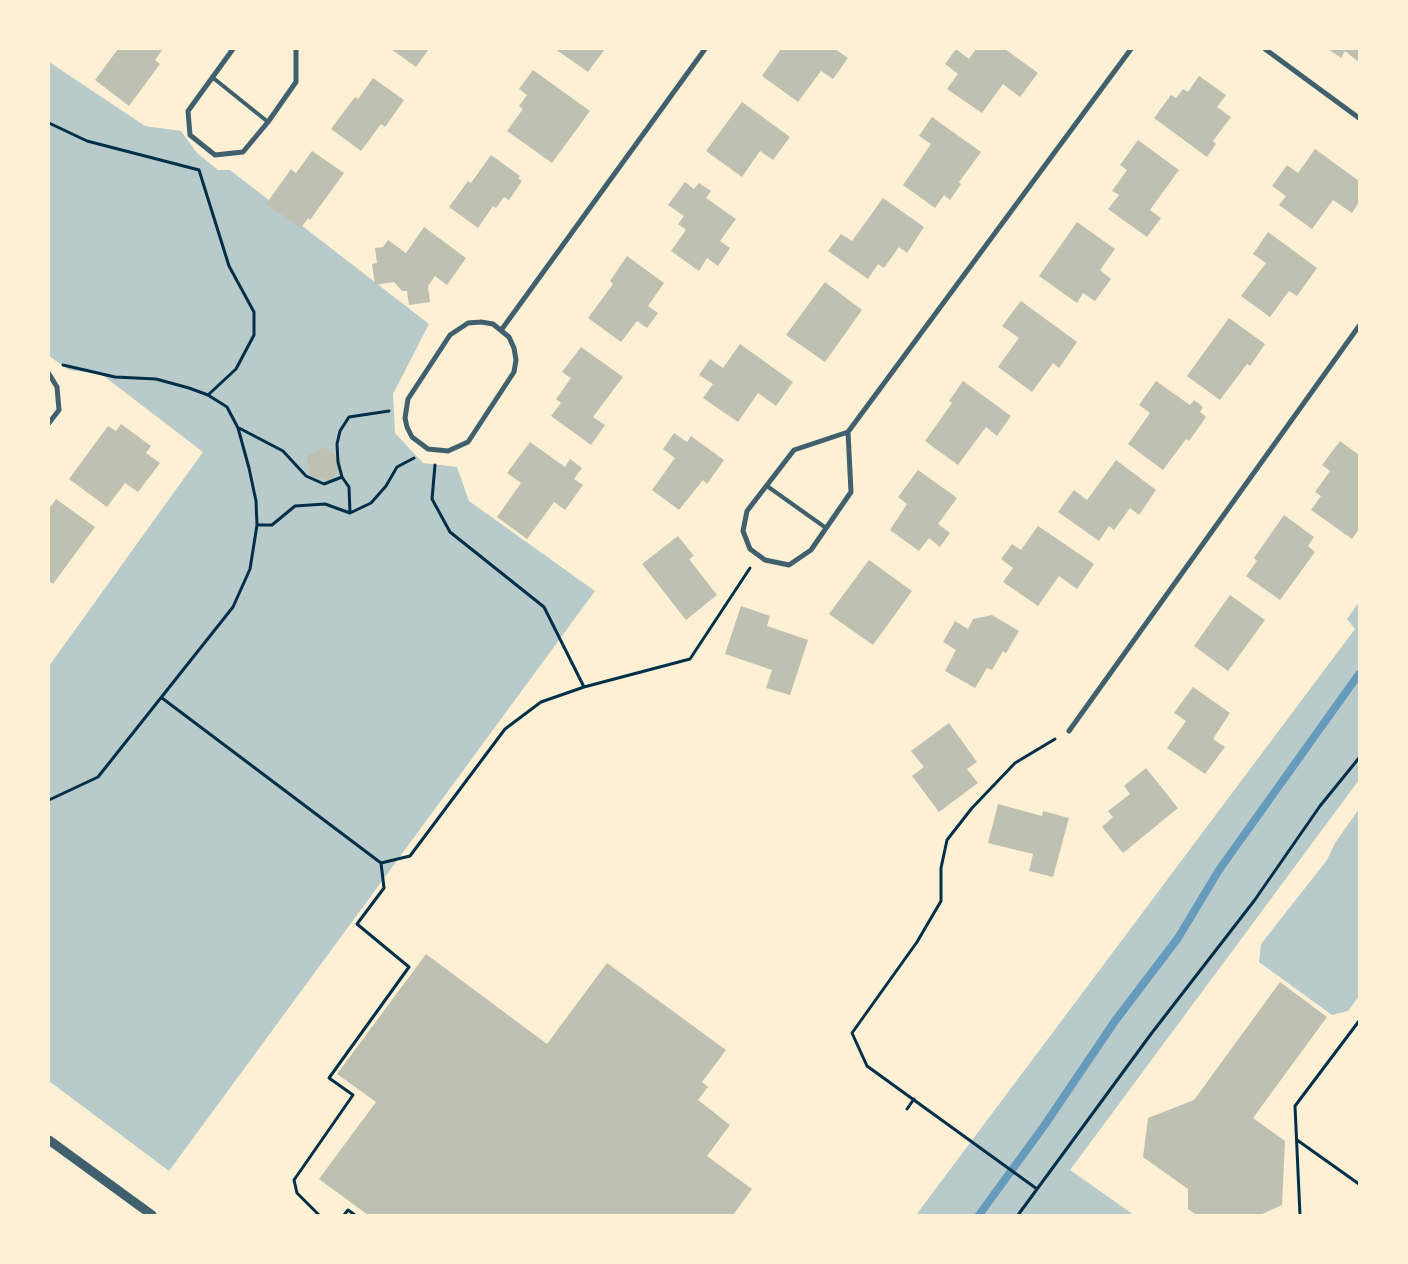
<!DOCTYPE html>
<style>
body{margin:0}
#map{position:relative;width:1408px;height:1264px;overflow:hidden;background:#fdf0d5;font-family:Jost,sans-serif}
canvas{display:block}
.frame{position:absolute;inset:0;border:50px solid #fdf0d5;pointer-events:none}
</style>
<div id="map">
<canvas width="1408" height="1264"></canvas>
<div class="frame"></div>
</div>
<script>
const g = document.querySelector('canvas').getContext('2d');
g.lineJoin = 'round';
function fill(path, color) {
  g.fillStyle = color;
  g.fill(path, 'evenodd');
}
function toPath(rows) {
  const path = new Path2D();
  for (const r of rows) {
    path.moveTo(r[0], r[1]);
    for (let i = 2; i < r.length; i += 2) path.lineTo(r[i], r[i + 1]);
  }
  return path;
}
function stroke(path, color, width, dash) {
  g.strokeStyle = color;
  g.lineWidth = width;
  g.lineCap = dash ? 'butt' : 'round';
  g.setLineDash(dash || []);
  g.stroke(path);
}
fill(toPath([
 [49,62,145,126,181,131,197,153,218,170,230,170,429,324,393,394,395,433,423,463,457,467,469,501,595,591,169,1171,49,1081,49,666,203,452,101,374,69,370,49,356],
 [1359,602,1359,780,1070,1170,1134,1215,916,1215,1355,629,1347,619],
 [1359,809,1359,996,1348,1011,1332,1015,1259,962,1261,944,1327,860,1335,843]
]), '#b9caca');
stroke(toPath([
 [979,1215,1044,1126,1115,1021,1178,938,1219,870,1359,674]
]), '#669bbc', 8);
fill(toPath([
 [118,49,163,49,155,60,160,64,129,106,95,80],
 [391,49,429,49,416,67],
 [555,49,605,49,588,72],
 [781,49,835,49,848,58,833,79,821,71,798,102,762,76],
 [956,49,969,59,976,49,1005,49,1038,73,1020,97,1003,84,982,113,947,89,958,74,945,64],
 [1328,49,1359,49,1359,62,1345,51,1341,58],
 [533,70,590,111,552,163,507,131,523,109,519,106,527,95,519,89],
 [1199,76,1226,95,1217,107,1231,117,1213,141,1216,144,1207,157,1154,118,1171,95,1176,98,1183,89,1188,92],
 [373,78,404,100,385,127,381,124,361,151,331,129,355,97,358,99],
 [742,102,790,137,773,160,760,151,742,177,706,151],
 [932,117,981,152,959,182,961,184,950,200,944,195,935,208,903,185,931,144,919,136],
 [1138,140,1179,170,1150,210,1161,218,1147,237,1108,209,1119,195,1112,191,1127,170,1120,165],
 [1315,149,1359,181,1359,202,1352,213,1333,200,1312,229,1279,205,1286,196,1272,186,1287,165,1298,173],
 [312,151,344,173,310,220,308,218,301,228,266,204,291,169,296,173],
 [491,155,520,176,518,178,522,181,509,200,504,197,496,208,493,206,478,228,449,207,468,181,471,183],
 [685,182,694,189,699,183,711,191,706,198,736,219,720,241,730,248,718,266,707,258,699,271,671,251,686,230,678,224,684,216,668,205],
 [883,198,924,227,907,253,899,247,884,268,878,264,868,279,828,251,841,234,852,241],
 [1077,222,1115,249,1100,270,1111,279,1095,301,1083,293,1077,303,1039,276],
 [424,227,466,258,447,285,435,276,428,286,430,302,409,305,407,291,402,291,394,282,375,285,372,264,377,263,375,248,383,247,388,240,406,253],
 [1268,232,1317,268,1297,296,1289,291,1270,317,1241,296,1266,263,1253,254],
 [627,256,664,283,648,306,658,313,647,328,637,321,621,342,588,318,613,284,610,281],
 [825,282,862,310,825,362,786,335],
 [1021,301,1077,342,1059,368,1053,363,1032,392,998,367,1019,338,1002,326],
 [1229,318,1265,344,1250,366,1247,364,1220,400,1187,376],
 [740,344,793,382,776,406,758,393,738,422,703,398,713,384,699,375,710,359,723,368],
 [581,347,623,377,593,417,605,425,591,445,551,416,561,403,556,399,571,378,562,372],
 [963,381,1011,416,997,436,986,427,958,465,925,441,952,403,949,401],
 [1156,381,1190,405,1194,400,1203,407,1200,412,1206,417,1189,441,1186,439,1163,470,1128,444,1150,413,1139,405],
 [121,424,151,446,146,453,160,463,138,492,125,483,107,507,69,479,108,426,116,431],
 [674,433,687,442,691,436,724,460,707,484,703,480,679,510,652,490,675,458,663,449],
 [1340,441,1359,455,1359,529,1352,539,1311,510,1321,496,1315,492,1330,471,1322,465],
 [530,442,565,467,570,459,582,468,574,479,583,485,565,510,554,502,527,539,497,517,521,483,507,473],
 [325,447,342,461,331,481,310,476,307,456],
 [1116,460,1156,490,1139,515,1130,508,1114,530,1109,526,1099,541,1058,512,1074,490,1087,500],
 [918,470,957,498,938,524,950,533,940,547,929,538,919,551,890,530,907,504,898,497],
 [56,499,95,527,53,584,49,581,49,509],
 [1284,515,1314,537,1308,546,1315,552,1280,600,1246,576,1257,561,1254,558],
 [1038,526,1094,564,1077,589,1059,576,1038,606,1003,582,1013,568,1001,559,1012,544,1021,550],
 [678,536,694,556,689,559,717,595,686,620,642,564],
 [869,560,912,591,873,645,829,614],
 [1230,595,1265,620,1228,671,1194,646],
 [741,606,770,616,767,626,808,640,790,695,766,688,772,670,725,654],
 [992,615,1019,631,1006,653,1003,651,992,670,987,668,975,688,945,671,956,650,943,642,955,621,968,629,973,619],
 [1193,687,1230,713,1213,739,1225,747,1205,774,1167,748,1186,721,1174,713],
 [949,723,977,762,967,769,978,783,939,812,912,776,924,767,911,751],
 [1146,768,1178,808,1123,853,1102,827,1113,817,1108,811,1130,794,1124,786],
 [998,804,1042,816,1043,811,1069,818,1053,877,1029,871,1033,854,988,843],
 [426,954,547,1044,607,963,726,1050,702,1082,708,1087,698,1100,730,1125,707,1156,752,1189,733,1215,368,1215,319,1179,376,1102,337,1074],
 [1280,982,1327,1017,1253,1118,1285,1141,1282,1205,1260,1215,1197,1215,1188,1209,1188,1189,1143,1157,1148,1118,1194,1100]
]), '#bec0b2');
stroke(toPath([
 [49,123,87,141,199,170,229,266,254,312,254,335,236,369,208,395],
 [239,428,283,451,306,476,324,484,342,477],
 [435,465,432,499,450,532,544,607,584,687],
 [350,513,349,487,342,477,338,462,337,444,340,431,349,417,389,411],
 [257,525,272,525,295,506,325,504,350,513,371,503,386,486,397,467,414,458],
 [162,698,381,863,410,856,505,729,541,702,584,687,690,659,750,568],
 [49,800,98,777,233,607,250,569,257,525,256,501,249,468,238,428,227,407,208,395,189,388,156,379,115,377,63,365],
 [907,1109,914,1099],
 [1297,1140,1359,1184],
 [1037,1189,867,1066,852,1033,917,942,941,901,941,868,947,840,972,808,1015,763,1055,739],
 [319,1215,297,1193,294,1180,353,1095,329,1078,409,967,357,924,384,888,381,863],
 [344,1215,348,1210,355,1215],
 [1018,1215,1151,1034,1254,901,1320,806,1359,758],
 [1300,1215,1295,1106,1359,1021]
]), '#003049', 3);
stroke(toPath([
 [212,77,268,122],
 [767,486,826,528]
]), '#3f606c', 4);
stroke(toPath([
 [233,49,188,111,190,135,215,155,243,152,268,122,296,82,296,49],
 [1265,49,1359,118],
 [481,322,493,324,509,337,514,348,516,360,514,372,468,442,448,451,428,449,412,437,407,427,405,418,408,399,450,335,468,323,481,322],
 [502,329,705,49],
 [49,374,57,387,59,410,49,423],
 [848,432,851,492,811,550,789,565,765,560,750,549,743,531,747,511,794,450,848,432,1131,49],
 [1069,731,1359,326]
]), '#3f606c', 5);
stroke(toPath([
 [49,1140,152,1215]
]), '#3f606c', 9);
</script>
